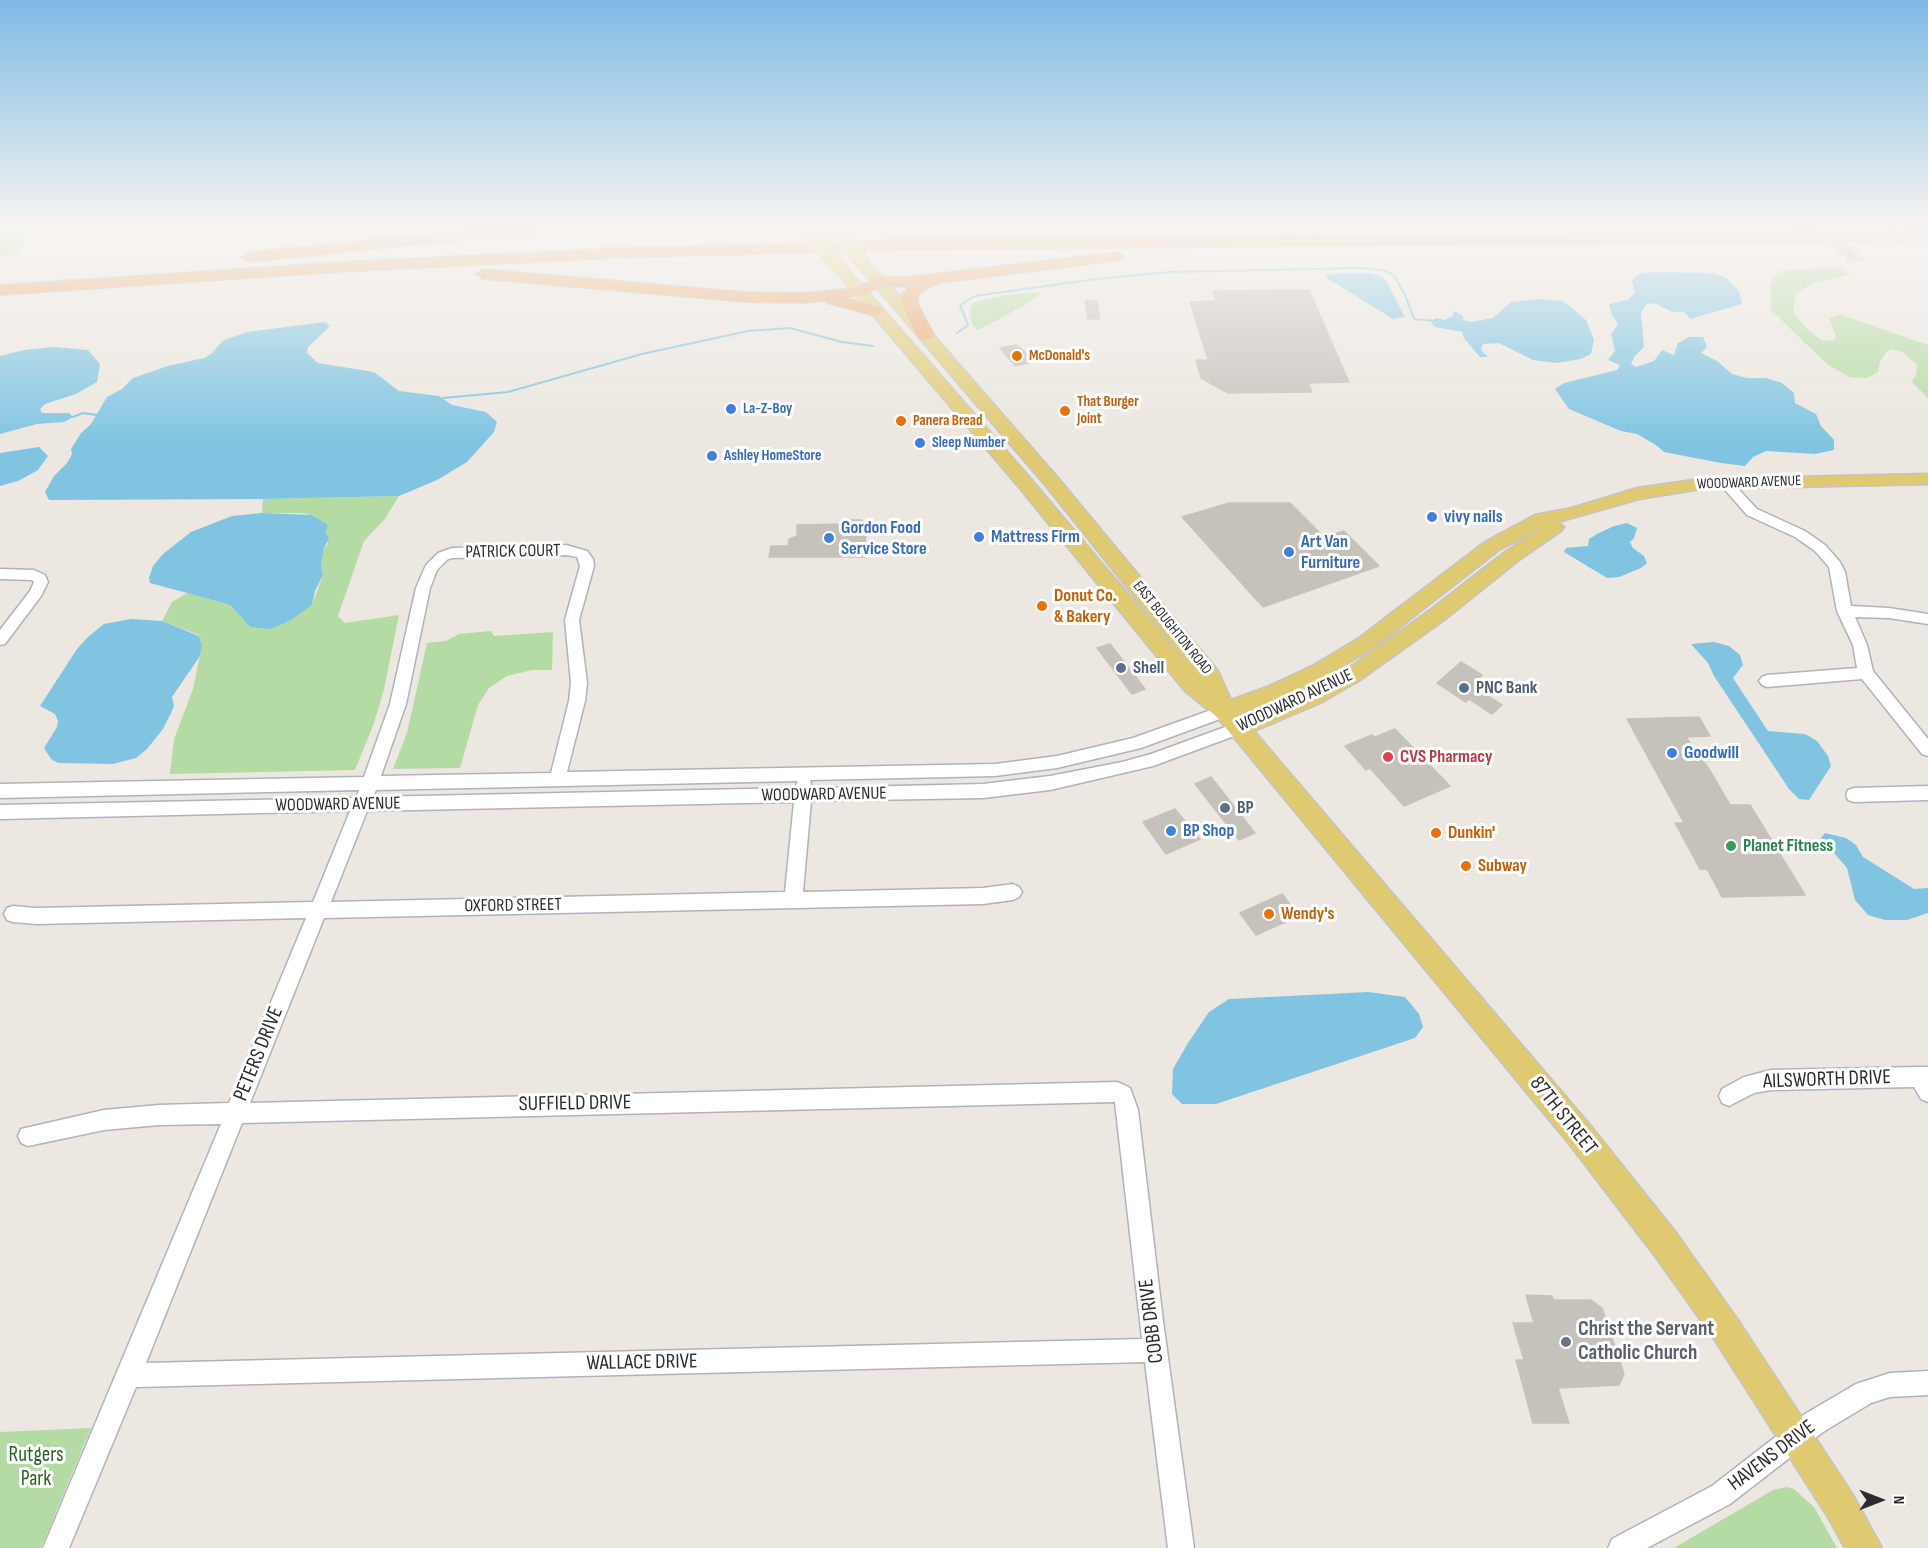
<!DOCTYPE html>
<style>
body{margin:0}
#map{position:relative;width:1928px;height:1548px;overflow:hidden;background:#ece7e0;font-family:"Sofia Sans Condensed",sans-serif}
canvas{display:block}
.north{position:absolute;left:1850px;top:1470px;width:60px;height:60px;-webkit-text-stroke:4px #fff;paint-order:stroke;rotate:90deg;font-size:16px;font-weight:700;line-height:24px;text-align:center;color:#2c2c2c}
.north::after{content:'';display:block;margin:auto;width:21px;height:27px;background:#2c2c2c;clip-path:polygon(50% 0,100% 100%,50% 72%,0 100%)}
</style>
<div id="map">
<canvas width="1928" height="1548"></canvas>
<div class="north">N</div>
</div>
<script>
const g = document.querySelector('canvas').getContext('2d');
g.lineJoin = 'round';
function fill(path, color) {
  g.fillStyle = color;
  g.fill(path, 'evenodd');
}
function toPath(rows) {
  const path = new Path2D();
  for (const r of rows) {
    path.moveTo(r[0], r[1]);
    for (let i = 2; i < r.length; i += 2) path.lineTo(r[i], r[i + 1]);
  }
  return path;
}
function stroke(path, color, width, dash) {
  g.strokeStyle = color;
  g.lineWidth = width;
  g.lineCap = dash ? 'butt' : 'round';
  g.setLineDash(dash || []);
  g.stroke(path);
}
function label(font, color, halo, rows, align = 'center') {
  g.font = font + ' "Sofia Sans Condensed",sans-serif';
  g.lineWidth = 6;
  g.setLineDash([]);
  g.textBaseline = 'middle';
  g.strokeStyle = halo;
  g.fillStyle = color;
  for (const [text, x, y, turn = 0] of rows) {
    g.save();
    g.translate(x, y);
    g.rotate((+turn || 0) * Math.PI / 180);
    g.textAlign = isNaN(turn) ? turn : align;
    if (halo) g.strokeText(text, 0, 0);
    g.fillText(text, 0, 0);
    g.restore();
  }
}
fill(toPath([
 [0,228,19,232,25,237,22,249,16,255,0,257],
 [1833,267,1846,271,1849,275,1811,284,1796,294,1793,311,1805,327,1821,340,1833,341,1836,336,1829,318,1841,315,1928,345,1928,398,1912,382,1916,375,1917,365,1904,353,1892,349,1886,352,1880,362,1878,372,1867,378,1850,377,1828,365,1771,310,1771,283,1779,271],
 [1043,292,1027,304,978,330,972,324,970,311,972,303,1005,295],
 [399,496,384,520,364,541,338,616,345,623,399,615,384,689,374,723,355,770,170,774,174,739,193,689,202,645,199,635,162,621,172,602,187,593,215,599,231,606,250,627,312,605,323,575,321,565,324,548,328,544,315,516,302,513,262,513,263,499],
 [491,631,494,636,553,632,552,670,532,670,507,676,489,688,478,705,460,768,393,769,407,733,427,643,446,641,459,634],
 [91,1428,41,1548,0,1548,0,1432],
 [1787,1487,1794,1489,1814,1507,1837,1548,1674,1548,1773,1490]
]), '#b5dba4');
fill(toPath([
 [1652,272,1713,273,1725,277,1739,291,1742,304,1690,319,1684,312,1673,312,1656,304,1648,303,1641,312,1644,347,1634,357,1631,364,1636,367,1654,361,1662,350,1674,355,1678,343,1689,337,1703,337,1707,347,1701,353,1717,361,1732,374,1747,378,1766,378,1782,383,1794,393,1795,403,1816,414,1821,426,1834,440,1834,450,1815,454,1766,451,1753,457,1745,466,1721,463,1664,452,1656,445,1637,434,1621,431,1569,409,1555,389,1564,383,1617,370,1620,365,1608,360,1615,351,1611,334,1618,324,1612,315,1609,304,1627,300,1635,293,1632,280,1639,274],
 [1368,273,1381,276,1386,281,1405,317,1393,319,1325,277,1330,274],
 [1540,299,1563,301,1586,320,1594,340,1591,354,1581,359,1556,363,1533,360,1499,343,1483,344,1481,350,1488,357,1480,357,1464,338,1462,332,1435,327,1430,321,1437,318,1445,320,1453,316,1454,311,1463,316,1463,320,1470,322,1493,318,1511,302],
 [325,322,330,326,308,347,307,353,318,363,374,372,399,391,439,396,452,405,486,412,497,422,494,432,467,462,437,480,399,496,263,499,49,500,45,492,54,476,67,463,72,454,71,449,81,433,91,424,107,397,122,389,133,378,168,366,204,358,211,354,224,340,247,332],
 [55,347,88,350,100,364,97,382,76,394,45,404,40,409,42,413,69,413,73,417,64,422,37,424,0,434,0,356,24,350],
 [39,447,48,456,38,470,18,481,0,486,0,453],
 [262,513,312,515,328,525,325,532,329,538,324,548,321,565,323,575,315,591,312,605,291,620,271,629,250,627,231,606,224,603,150,583,149,578,153,566,163,554,191,532,232,516],
 [1627,523,1637,528,1634,538,1630,542,1633,548,1644,556,1647,563,1641,568,1619,577,1607,578,1564,552,1566,548,1588,546,1589,539,1597,534,1614,526],
 [131,619,162,621,199,636,202,645,200,656,172,697,174,706,171,713,163,729,147,749,136,758,113,764,58,763,51,759,44,748,57,727,58,721,55,714,40,706,77,649,88,637,104,624],
 [1714,642,1729,646,1740,655,1743,665,1733,678,1768,731,1805,734,1817,741,1828,756,1831,766,1809,800,1799,799,1789,789,1714,676,1708,663,1691,644],
 [1825,833,1846,838,1856,845,1863,857,1914,889,1928,888,1928,913,1907,920,1885,920,1868,915,1855,900,1847,868,1821,838],
 [1368,992,1405,997,1419,1014,1423,1027,1415,1038,1216,1104,1182,1104,1172,1094,1173,1069,1188,1043,1209,1012,1229,999]
]), '#80c4e1');
stroke(toPath([
 [957,333,968,325,960,305,975,296,1096,279,1170,272,1362,268,1385,271,1394,275,1406,297,1414,319,1435,321],
 [443,398,508,392,642,354,748,331,790,328,842,342,873,346],
 [73,417,83,413,97,415]
]), '#80c4e1', 2);
const building = toPath([
 [1830,243,1844,243,1864,260,1849,260,1830,243],
 [1309,290,1349,382,1308,383,1312,392,1228,393,1201,378,1196,360,1208,360,1190,302,1216,301,1213,291,1309,290],
 [1085,301,1097,301,1100,319,1088,319,1085,301],
 [1016,345,1023,350,1033,362,1015,366,1000,348,1016,345],
 [1229,503,1290,503,1324,537,1344,531,1379,566,1263,607,1182,517,1229,503],
 [846,520,861,520,866,523,865,557,769,557,771,546,788,546,789,539,797,536,797,525,846,524,846,520],
 [1110,644,1145,689,1132,694,1097,648,1110,644],
 [1461,662,1482,675,1477,680,1486,686,1480,691,1502,705,1492,714,1469,699,1466,702,1437,683,1461,662],
 [1699,717,1710,736,1686,737,1709,769,1730,805,1750,805,1805,895,1722,897,1707,869,1700,869,1675,823,1684,823,1627,719,1699,717],
 [1395,729,1450,786,1404,806,1370,768,1366,770,1345,746,1372,735,1375,737,1395,729],
 [1211,777,1255,833,1239,840,1195,784,1211,777],
 [1175,809,1200,839,1166,854,1143,822,1175,809],
 [1282,894,1299,916,1256,935,1240,913,1282,894],
 [1526,1295,1552,1296,1553,1300,1591,1300,1602,1308,1624,1374,1619,1385,1558,1388,1569,1423,1533,1423,1516,1360,1524,1360,1513,1323,1534,1323,1526,1295]
]);
fill(building, '#c5c1bb');
stroke(building, '#c7c3ba', 1.5);
const minor = toPath([
 [1724,478,1729,479,1757,509,1805,531,1825,545,1840,562,1845,572,1851,606,1889,608,1928,614,1928,624,1889,618,1855,617,1867,645,1873,671,1928,739,1928,756,1922,754,1862,679,1767,687,1762,685,1759,681,1762,677,1767,675,1857,668,1853,645,1837,611,1829,567,1815,551,1795,537,1747,515,1718,482,1724,478],
 [566,545,587,551,593,559,594,566,579,620,587,683,585,701,567,772,995,764,1057,756,1133,738,1225,705,1231,707,1233,711,1231,715,1141,748,1057,768,995,776,810,780,812,788,983,784,1050,776,1122,762,1151,754,1239,722,1245,724,1247,728,1245,732,1153,766,1050,790,983,798,811,801,803,892,983,888,1013,884,1019,887,1022,892,1019,897,1013,900,983,904,324,918,250,1103,1117,1082,1124,1085,1130,1088,1138,1110,1163,1321,1194,1548,1168,1548,1145,1362,136,1387,69,1548,43,1548,221,1124,159,1125,104,1130,28,1146,21,1143,18,1136,21,1129,104,1110,159,1105,229,1103,306,918,36,924,13,922,7,920,4,914,7,908,13,906,36,908,313,902,350,811,0,819,0,805,356,798,359,790,0,798,0,784,364,777,390,704,416,588,426,565,438,553,452,548,566,545],
 [566,555,577,557,580,566,565,620,571,683,569,701,551,773,381,776,406,704,430,588,437,570,448,559,453,558,566,555],
 [798,781,795,788,373,797,376,790,798,781],
 [794,802,785,892,331,902,367,811,794,802],
 [1115,1102,1142,1339,146,1363,242,1123,1115,1102],
 [0,569,34,570,45,575,48,582,41,596,5,644,0,645,0,630,30,591,34,582,32,580,0,579,0,569],
 [1928,786,1928,800,1854,802,1848,800,1846,795,1848,790,1854,788,1928,786],
 [1919,1067,1928,1067,1928,1102,1921,1099,1914,1087,1771,1090,1754,1093,1729,1106,1722,1103,1719,1096,1722,1089,1744,1077,1771,1070,1919,1067],
 [1928,1371,1928,1395,1890,1397,1871,1403,1823,1432,1730,1504,1647,1548,1608,1548,1612,1539,1712,1486,1805,1414,1856,1384,1890,1373,1928,1371]
]);
const major = toPath([
 [863,259,868,260,1058,478,1218,671,1231,700,1267,687,1314,665,1359,638,1485,542,1535,515,1572,508,1637,488,1701,479,1928,474,1928,484,1701,489,1639,499,1558,522,1564,527,1561,531,1519,560,1444,620,1360,680,1322,702,1254,731,1590,1125,1677,1234,1738,1320,1853,1495,1882,1548,1845,1548,1829,1519,1716,1342,1655,1256,1570,1145,1217,717,1185,691,1018,486,831,266,838,262,843,263,1030,478,1204,684,1046,486,858,266,856,263,863,259],
 [1547,524,1505,552,1430,610,1346,670,1308,690,1243,717,1240,714,1281,699,1328,675,1373,648,1499,550,1547,524]
]);
const highway = toPath([
 [489,228,537,228,529,233,249,262,241,257,249,252,489,228],
 [1928,230,1928,240,896,250,617,258,340,272,0,295,0,285,340,262,617,248,896,240,1928,230],
 [1116,252,1122,254,1124,257,1122,260,941,283,924,290,918,295,918,304,934,334,931,338,925,339,919,338,916,334,902,304,902,294,909,287,882,286,865,295,846,298,881,307,883,311,881,315,875,316,827,303,825,301,803,303,745,302,483,279,475,274,483,269,745,292,803,293,855,288,879,276,907,277,1116,252]
]);
stroke(minor, '#b1b2ba', 3);
stroke(major, '#c4c4c4', 3);
stroke(highway, '#c4c4c4', 2);
fill(minor, '#fff');
fill(major, '#e0ca71');
fill(highway, '#eba76c');
const majorBridge = toPath([
 [806,228,838,266],
 [833,228,863,263]
]);
stroke(majorBridge, '#c4c4c4', 16, []);
stroke(majorBridge, '#e0ca71', 15);
const sky = g.createLinearGradient(0, 0, 0, 444);
sky.addColorStop(0, '#7ebae5');
sky.addColorStop(0.51, '#f6f4f1');
sky.addColorStop(1, '#f6f4f100');
g.fillStyle = sky;
g.fillRect(0, 0, 1928, 444);
for (const [x, y, r, color] of [
 [1017,356,6,"#e8710a"],
 [731,409,6,"#3f7fe0"],
 [1065,411,6,"#e8710a"],
 [901,421,6,"#e8710a"],
 [920,443,6,"#3f7fe0"],
 [712,456,6,"#3f7fe0"],
 [1432,517,6,"#3f7fe0"],
 [979,537,6,"#3f7fe0"],
 [829,538,6,"#3f7fe0"],
 [1289,552,6,"#3f7fe0"],
 [1042,606,6,"#e8710a"],
 [1121,668,6,"#5c6f8a"],
 [1464,688,6,"#5c6f8a"],
 [1672,753,6,"#3f7fe0"],
 [1388,757,6,"#e0444e"],
 [1225,808,6,"#5c6f8a"],
 [1171,831,6,"#3f7fe0"],
 [1436,833,6,"#e8710a"],
 [1731,846,6,"#2e9e5b"],
 [1466,866,6,"#e8710a"],
 [1269,914,6,"#e8710a"],
 [1566,1342,6,"#6b7280"]
]) {
  const dot = new Path2D();
  dot.arc(x, y, r, 0, 2 * Math.PI);
  g.fillStyle = color;
  g.fill(dot);
  stroke(dot, '#fff', 2);
}
label('bold 15px', '#c56008', '#fff', [
 ["McDonald's",1029,356],
 ["That Burger",1077,402],
 ["Joint",1077,419],
 ["Panera Bread",913,421]
], 'left');
label('bold 15px', '#366cbe', '#fff', [
 ["La-Z-Boy",743,409],
 ["Sleep Number",932,443],
 ["Ashley HomeStore",724,456]
], 'left');
label('15px', '#2c2c2c', '#fff', [
 ["WOODWARD AVENUE",1749,483,-2],
 ["EAST BOUGHTON ROAD",1172,628,51]
]);
label('bold 18px', '#366cbe', '#fff', [
 ["vivy nails",1444,517],
 ["Gordon Food",841,528],
 ["Service Store",841,549],
 ["Mattress Firm",991,537],
 ["Art Van",1301,542],
 ["Furniture",1301,563],
 ["Goodwill",1684,753],
 ["BP Shop",1183,831]
], 'left');
label('18px', '#2c2c2c', '#fff', [
 ["PATRICK COURT",513,552,-1],
 ["WOODWARD AVENUE",1295,701,-25],
 ["WOODWARD AVENUE",824,795,-1],
 ["WOODWARD AVENUE",338,805,-1],
 ["OXFORD STREET",513,906,-1]
]);
label('bold 18px', '#c56008', '#fff', [
 ["Donut Co.",1054,596],
 ["& Bakery",1054,617],
 ["Dunkin'",1448,833],
 ["Subway",1478,866],
 ["Wendy's",1281,914]
], 'left');
label('bold 18px', '#4e5e75', '#fff', [
 ["Shell",1133,668],
 ["PNC Bank",1476,688],
 ["BP",1237,808]
], 'left');
label('bold 18px', '#be3a42', '#fff', [
 ["CVS Pharmacy",1400,757]
], 'left');
label('bold 18px', '#27864d', '#fff', [
 ["Planet Fitness",1743,846]
], 'left');
label('21px', '#2c2c2c', '#fff', [
 ["PETERS DRIVE",259,1054,-68],
 ["AILSWORTH DRIVE",1827,1080,-2],
 ["SUFFIELD DRIVE",575,1104,-1],
 ["87TH STREET",1563,1116,51],
 ["COBB DRIVE",1152,1321,-97],
 ["WALLACE DRIVE",642,1363,-1],
 ["HAVENS DRIVE",1772,1456,-37]
]);
label('bold 21px', '#5b616d', '#fff', [
 ["Christ the Servant",1578,1330],
 ["Catholic Church",1578,1354]
], 'left');
label('21px', '#2f6124', '#fff', [
 ["Rutgers",36,1456],
 ["Park",36,1480]
]);
</script>
